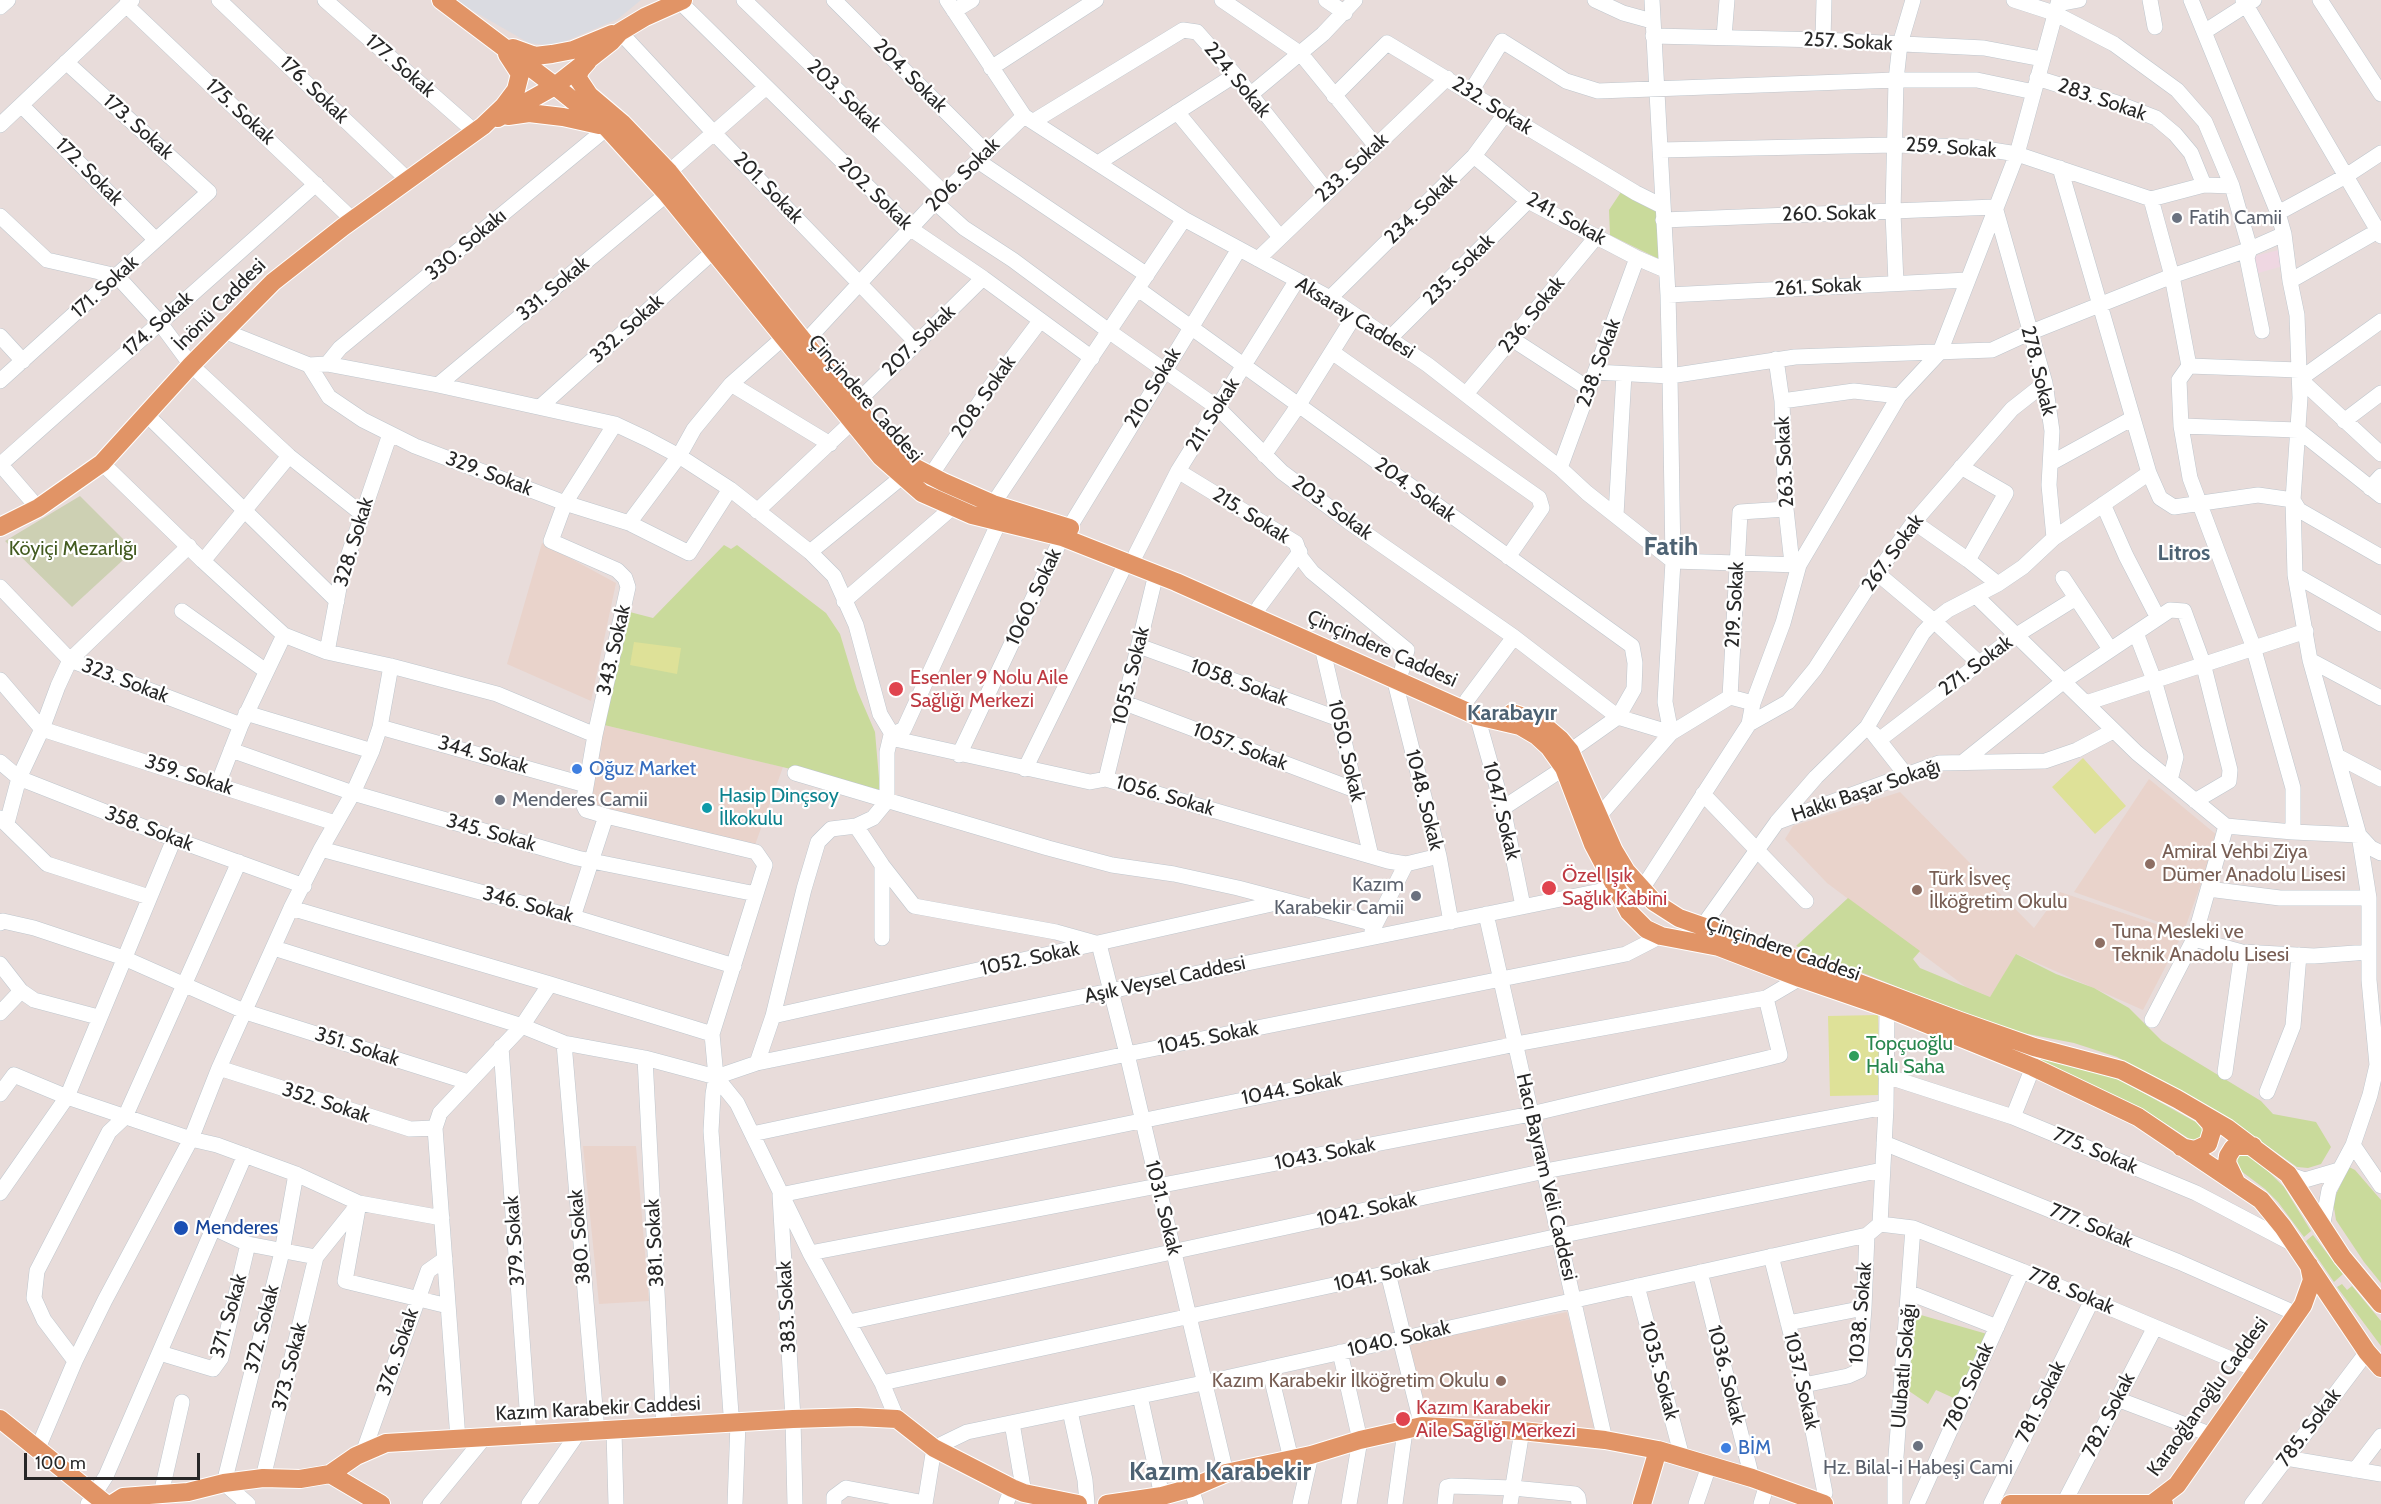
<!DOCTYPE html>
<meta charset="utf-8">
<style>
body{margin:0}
#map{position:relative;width:2381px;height:1504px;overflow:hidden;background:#e8dcda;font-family:Cabin,sans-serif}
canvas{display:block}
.scale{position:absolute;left:24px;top:1453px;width:176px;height:27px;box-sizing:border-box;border:3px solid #272727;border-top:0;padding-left:8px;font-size:18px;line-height:21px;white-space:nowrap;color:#272727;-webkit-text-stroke:4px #fff;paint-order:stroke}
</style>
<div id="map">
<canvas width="2381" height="1504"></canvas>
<div class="scale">100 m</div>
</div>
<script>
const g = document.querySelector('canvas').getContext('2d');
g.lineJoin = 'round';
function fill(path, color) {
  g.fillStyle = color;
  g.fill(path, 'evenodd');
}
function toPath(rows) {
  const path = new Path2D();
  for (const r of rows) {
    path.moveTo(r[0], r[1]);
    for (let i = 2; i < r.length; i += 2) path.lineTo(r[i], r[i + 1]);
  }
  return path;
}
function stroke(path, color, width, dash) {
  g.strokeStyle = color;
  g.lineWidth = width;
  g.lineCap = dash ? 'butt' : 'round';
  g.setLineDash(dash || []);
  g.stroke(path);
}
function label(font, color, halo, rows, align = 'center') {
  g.font = font + ' Cabin,sans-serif';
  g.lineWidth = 4.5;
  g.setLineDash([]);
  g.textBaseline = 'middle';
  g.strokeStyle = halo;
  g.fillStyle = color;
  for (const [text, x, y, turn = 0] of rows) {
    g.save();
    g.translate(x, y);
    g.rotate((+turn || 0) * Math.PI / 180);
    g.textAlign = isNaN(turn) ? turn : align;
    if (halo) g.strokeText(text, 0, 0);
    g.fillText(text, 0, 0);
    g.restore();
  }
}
fill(toPath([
 [454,0,641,0,618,19,554,46,529,43]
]), '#dadbe1');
fill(toPath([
 [542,543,616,583,591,701,507,664],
 [604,725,783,767,755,845,586,810],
 [2149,779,2218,836,2184,931,2074,892],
 [1900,792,2034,928,2060,892,2183,933,2143,1010,2017,954,1990,997,1966,987,1827,883,1785,839,1793,826],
 [583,1146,636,1146,649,1301,599,1304],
 [1567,1312,1596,1430,1428,1419,1408,1344]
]), '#e9d3cb');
fill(toPath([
 [2279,250,2283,266,2255,274,2250,257]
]), '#efd7e2');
fill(toPath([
 [1621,192,1658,208,1659,259,1610,235,1609,210],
 [724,545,731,549,737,545,826,613,840,634,857,690,875,732,880,790,604,725,622,610,653,618],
 [1848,898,1920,951,1913,959,1920,968,1990,997,2016,954,2056,974,2094,988,2129,1008,2162,1041,2261,1101,2273,1114,2316,1122,2331,1147,2321,1164,2308,1168,2297,1167,2224,1115,2117,1057,2074,1043,2002,1029,1796,946],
 [2041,1059,2102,1074,2122,1081,2201,1125,2204,1129,2201,1137,2194,1141,2191,1140,2143,1109,2040,1061],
 [2238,1155,2247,1155,2261,1164,2284,1187,2311,1231,2304,1237,2278,1202,2265,1189,2237,1168,2235,1158],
 [2349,1167,2355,1170,2381,1200,2381,1283,2364,1262,2336,1220,2333,1201],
 [2313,1235,2343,1274,2334,1282,2306,1241],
 [2342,1284,2347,1290,2352,1286,2381,1321,2381,1346,2337,1287],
 [1914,1313,1987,1334,1958,1400,1936,1390,1928,1404,1909,1391]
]), '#c9da9b');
fill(toPath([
 [80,496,134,550,72,607,5,541]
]), '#cdd0b3');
fill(toPath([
 [634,642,681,648,677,674,630,665],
 [2083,758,2126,806,2095,834,2052,787],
 [1878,1015,1880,1095,1830,1096,1828,1016]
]), '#dee198');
const minor = toPath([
 [219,0,408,180],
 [325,0,475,132],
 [744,0,944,193],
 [834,0,986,152],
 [947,0,1024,116,1184,219,1330,298,1428,365,1560,468,1587,493,1673,561,1799,565],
 [1222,0,1301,54,1376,146],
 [1326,0,1345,13],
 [1595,0,1623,13,1652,21],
 [2014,0,2054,13,2114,44,2177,90,2205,122,2232,186,2250,249,2247,258,2262,331],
 [2150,0,2155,27],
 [2191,0,2278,213,2284,234,2290,281,2297,315,2300,398,2293,500,2295,575,2310,660,2359,835,2369,898,2369,980,2377,1065,2370,1095,2353,1145,2329,1190,2322,1228],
 [2243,0,2381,236],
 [2320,0,2381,94],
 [680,2,911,229,983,278,1092,358],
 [2058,4,2079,0],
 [126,5,353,220],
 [0,7,8,0],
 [954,11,972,0],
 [620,32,713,132,917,343],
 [2204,32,2254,0],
 [1653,36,1823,40,1984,48,2042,59],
 [1724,37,1727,0],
 [1823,40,1824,0],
 [991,68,1096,0],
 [2037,78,2117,103,2156,118,2175,134,2191,153,2204,185],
 [1470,93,1502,41,1566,81,1598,91,1896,80,1977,80,2034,92],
 [1250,95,1323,34,1355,0],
 [1334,96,1387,43,1636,193,1662,206],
 [21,105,156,240],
 [1177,112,1280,237],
 [1034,121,1183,30,1197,32,1235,75,1327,191],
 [0,125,132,0],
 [1660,150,1894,145,1973,147,2017,154,2151,199,2204,185,2232,186],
 [1474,156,1528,201,1637,258,1665,270],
 [978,161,1147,275],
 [1098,163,1235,75],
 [2060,168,2149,473,2160,498,2174,507,2258,495,2293,500,2299,510,2381,557],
 [669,172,765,88],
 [2151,199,2172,276,2189,366],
 [935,202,964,228,1013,260,1110,332,1218,408,1282,472,1349,522,1514,637,1618,717,1671,733,1730,697,1753,703],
 [2278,213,2346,176,2381,153],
 [0,216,47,260,117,276,160,323,191,365,289,456,362,514],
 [1663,220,1995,207,2045,383,2052,431,2049,485,2054,538],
 [1258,259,1447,78],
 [2290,281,2381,229],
 [1896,283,1893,213,1896,80,1900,44,1913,0],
 [1138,289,1632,646,1635,663,1634,689,1618,717,1570,751],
 [1668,295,1968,280],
 [1330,298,1474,156,1505,114],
 [2381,321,2300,379,2381,454],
 [224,331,309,365,327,364,438,385,615,424,647,439,679,456,730,489,810,552,834,576,856,625,880,714,895,739,1090,782,1106,779,1388,861,1406,864,1439,856],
 [0,336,23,361],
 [1390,338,1528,201],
 [1512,339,1589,389],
 [806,341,935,202,1024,116],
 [1332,352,1539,498,1542,508,1508,557],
 [1776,359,1782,401,1786,509,1792,564],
 [327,364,340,348,607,128],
 [309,365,329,397,363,420,415,446,565,503,629,523,689,553,730,489],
 [1595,372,1670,376,1795,357,1992,350,2029,333,2172,276,2250,249,2284,234],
 [0,381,209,192,66,62],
 [731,384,830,444],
 [438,385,667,194],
 [1466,394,1597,236],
 [1782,401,1854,391,1899,396],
 [855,404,983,278],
 [540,407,714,251],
 [147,415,337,601],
 [2344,421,2381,393],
 [615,424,565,503,551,541,617,570,625,578,628,587,595,735,583,804,586,810,606,816,756,852,765,865,712,1034,716,1077,737,1103,810,1253,882,1383,897,1419],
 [2181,426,2298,430,2381,496],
 [1264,455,1298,406,1355,315],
 [102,463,203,561,284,635,327,652,391,666,497,694,595,735],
 [2051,463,2133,418],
 [0,464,38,508],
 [1,464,316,184],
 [1961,467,2006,493,1968,560],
 [1560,468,1637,258],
 [1178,471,1296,543,1301,558,1312,572,1407,650,1402,670],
 [931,475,988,390,1040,321],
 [2370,488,2381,476],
 [993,504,1184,219],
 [2103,504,2126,556,2158,618],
 [757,511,852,422],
 [1616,515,1624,374],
 [1914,522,1968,560,1998,584],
 [629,523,679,456,694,429,731,384,783,338],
 [1069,528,1239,249],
 [810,552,902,477],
 [1136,554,1178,471,1297,280],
 [203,561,289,456],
 [1877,573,1934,621,1979,663],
 [2295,575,2381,624],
 [2063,578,2110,649],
 [0,587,70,660,241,725],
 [1976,596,2137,753,2226,826,2293,832,2359,835,2371,848,2381,853],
 [844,601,953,507],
 [1259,607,1300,552],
 [182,611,266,671],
 [2136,633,2154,680,2176,757,2170,780],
 [1139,646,1339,719],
 [1322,647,1371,856],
 [327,652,341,577,390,434],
 [2310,660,2381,698],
 [1394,678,1439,856,1451,922],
 [0,680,42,729,335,823],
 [1730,697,1740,512,1786,509],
 [1467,700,1514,637],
 [1125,703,1355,790],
 [2086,703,2306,631],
 [246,713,372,751],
 [1477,716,1503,808,1523,906],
 [1749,724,1788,702,1815,669,1877,573,1914,522,2012,409,2045,383],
 [380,727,586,785],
 [1873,733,1906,775],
 [891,735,904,729,999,522],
 [1879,740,2015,636,2076,598],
 [231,750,353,793,577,858,756,894],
 [959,755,1062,537],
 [2337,756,2381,779],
 [0,762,19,778,174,839,304,886],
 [1963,762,2064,681,2170,610,2184,611,2203,663,2230,770,2229,781,2195,801],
 [1025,769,1126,563],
 [795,773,1048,848,1112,865,1174,874,1238,888,1375,924],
 [1106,779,1156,574],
 [218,784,241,725,284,635],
 [1703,794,1806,901],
 [1503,808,1564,768],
 [1599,816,1671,733,1665,702,1673,561,1670,376,1668,295,1652,0],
 [0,818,47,864,149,897],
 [1780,821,1939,763,2045,761,2077,750,2113,731],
 [7,823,19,778,42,729,58,686,70,660,189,546],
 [856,826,882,865,914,906,1056,932,1099,944,1127,1054,1226,1473],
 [2293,832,2293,788,2252,643,2190,478,2181,426,2179,380,2189,366,2299,370],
 [321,849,573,917,734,966],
 [882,865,882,938],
 [1642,889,1749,724,1753,703,1783,623,1799,565,1899,396,1940,352,2017,154,2059,0],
 [2208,889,2280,898,2369,898],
 [291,908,550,984,712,1034],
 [1486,914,1605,1440],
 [573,917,606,816],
 [0,923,3,921,34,928,124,958,246,1012,468,1082],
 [1702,927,1777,822,1816,777,1867,727,1923,633,1934,621,1948,610,1998,584,2023,567,2054,538,2149,473],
 [1372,931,1406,864],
 [2194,939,2242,952,2314,956,2369,952],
 [274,948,522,1026,564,1043,645,1058,716,1077],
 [0,964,21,991,34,1000,98,1017],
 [0,1013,21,991],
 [773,1016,1285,901],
 [2152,1020,2194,939,2226,826],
 [564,1043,597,1431],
 [501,1047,529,1435],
 [645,1058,664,1428],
 [757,1063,773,1016,804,889,818,842,831,829,856,826,873,818,887,801,887,752,891,735],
 [219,1068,410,1129,435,1128],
 [2225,1072,2242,952],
 [1886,1076,2013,1117,2196,1193,2295,1245],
 [716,1077,757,1063,1615,888],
 [716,1077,713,1094,711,1131,731,1414,738,1423,735,1504],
 [2267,1092,2293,1026,2299,955],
 [0,1094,14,1075,67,1097,191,1139,217,1145,296,1174,359,1203,442,1218],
 [2013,1117,2033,1067],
 [752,1134,1127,1054,1626,954,1661,936],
 [1884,1143,2179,1262,2297,1314],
 [2353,1145,2381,1186],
 [2288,1174,2305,1180,2339,1170],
 [0,1193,67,1097,174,839],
 [359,1203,345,1281,448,1306],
 [1880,1224,1913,1228,2022,1271,2257,1370],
 [1880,1224,1886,1107,1887,1008],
 [214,1228,248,1244,316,1257,357,1206],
 [810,1253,1531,1114,1764,1059,1780,1055,1766,998],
 [1771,1256,1804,1385,1825,1493,1816,1504],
 [1700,1272,1752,1478],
 [1388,1273,1404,1338],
 [1637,1286,1682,1457],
 [1910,1293,1997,1327],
 [849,1322,1545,1171,1886,1107],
 [1788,1323,1864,1308],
 [1400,1339,1422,1426],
 [1340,1352,1360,1440,1349,1504],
 [160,1353,213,1369,221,1358,248,1244],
 [75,1361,44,1320,34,1298,37,1271,109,1132,125,1117,239,862],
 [1269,1368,1291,1459],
 [882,1383,1559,1236,1882,1170],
 [1804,1385,1848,1376,1859,1371,1864,1308,1867,1235],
 [1140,1396,1162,1496],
 [2117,1399,2212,1435],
 [1070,1411,1085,1480,1087,1504],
 [1012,1423,1024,1493],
 [614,1431,616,1504],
 [458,1439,435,1128,440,1113,522,1026,550,984],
 [38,1448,75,1361,105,1300,191,1139,219,1068,291,908,321,849,353,793,372,751,380,727,391,666],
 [363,1453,428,1271,445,1259],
 [2286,1458,2381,1474],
 [2355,1470,2381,1436],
 [263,1478,316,1257],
 [1191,1488,1196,1504],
 [161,1494,182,1402],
 [2064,1503,2155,1327],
 [88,1504,106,1476,245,1155],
 [248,1504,224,1483,282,1252,296,1174],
 [430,1504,484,1438],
 [529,1504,578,1433],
 [795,1504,793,1419,780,1195,1516,1044,1766,998,1800,978],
 [834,1504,834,1497,846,1488,925,1503],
 [925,1504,934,1448,967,1432,1203,1383,1867,1235,1880,1224],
 [1006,1504,1012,1488],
 [1300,1504,1311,1455],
 [1395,1504,1405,1431],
 [1445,1504,1447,1487,1451,1486,1513,1488,1575,1494,1578,1497,1579,1504],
 [1510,1504,1522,1431],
 [1696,1504,1709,1466],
 [1761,1504,1767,1484],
 [1895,1504,1895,1470,1913,1228],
 [1917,1504,2022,1271],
 [1991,1504,2092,1300],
 [2252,1504,2367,1352]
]);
const major = toPath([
 [441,0,555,86,607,128,667,194,881,457,922,493,972,515,1062,537,1176,582,1477,716,1520,726,1537,736,1549,747,1564,768,1593,844,1629,912,1646,929,1661,936,1719,947,1800,978,1887,1008,2033,1067,2138,1117,2261,1200,2283,1227,2367,1352,2381,1368],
 [513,48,535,56,552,54,573,50,612,34],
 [588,61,581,69,578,75,579,80,589,95,622,123,669,172,885,443,912,466,943,482,993,504,1070,528],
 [508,116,529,113,563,117,599,125],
 [498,118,555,86,611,42,620,32,645,17,683,0],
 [0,527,38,508,102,463,191,365,273,282,343,227,483,126,504,106,516,90,520,74,507,54],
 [1512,713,1540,722,1560,739,1570,751,1614,851,1626,871,1654,902,1679,918,1776,952,1960,1021,2034,1047,2121,1070,2177,1099,2227,1128,2288,1174,2342,1257,2381,1304],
 [2181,1147,2195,1150,2208,1144,2212,1131,2211,1124,2203,1115],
 [2236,1182,2227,1163,2228,1156,2233,1148,2238,1146,2253,1146],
 [0,1419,106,1504],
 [330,1474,381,1504],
 [112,1504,123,1497,188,1492,224,1483,263,1478,300,1479,330,1474,356,1456,386,1443,793,1419,857,1417,897,1419,934,1448,1012,1488,1024,1493,1078,1504],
 [1107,1504,1162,1496,1191,1488,1226,1473,1311,1455,1360,1440,1422,1426,1522,1431,1605,1440,1658,1450,1752,1478,1824,1504],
 [1642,1504,1658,1450],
 [2010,1504,2164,1504],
 [2152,1504,2177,1485,2303,1305,2312,1280,2309,1265]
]);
stroke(minor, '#bec6cd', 16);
stroke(major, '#fff', 20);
stroke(minor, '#fff', 15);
stroke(major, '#e19466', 18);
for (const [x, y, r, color] of [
 [2177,218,6,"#6b7280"],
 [896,689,8,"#e0444e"],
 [577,769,6,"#3f7fe0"],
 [500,800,6,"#6b7280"],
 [707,808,6,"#0f9aa8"],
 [2150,864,6,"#8d6e63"],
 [1549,888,8,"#e0444e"],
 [1917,890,6,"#8d6e63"],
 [1416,896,6,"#6b7280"],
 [2100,943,6,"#8d6e63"],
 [1854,1056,6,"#2e9e5b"],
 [181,1228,8,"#1a4fb4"],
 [1501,1381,6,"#8d6e63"],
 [1403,1419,8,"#e0444e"],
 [1918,1446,6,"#6b7280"],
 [1726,1448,6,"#3f7fe0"]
]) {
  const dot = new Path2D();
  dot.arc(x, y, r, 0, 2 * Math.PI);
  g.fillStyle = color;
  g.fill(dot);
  stroke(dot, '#fff', 2);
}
label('20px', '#272727', '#fff', [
 ["257. Sokak",1848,42,3],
 ["177. Sokak",400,66,41],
 ["204. Sokak",910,76,45],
 ["224. Sokak",1237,80,50],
 ["176. Sokak",314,90,44],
 ["203. Sokak",844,96,44],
 ["283. Sokak",2102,100,19],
 ["232. Sokak",1492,106,32],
 ["175. Sokak",240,112,43],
 ["173. Sokak",138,127,42],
 ["259. Sokak",1951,148,4],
 ["233. Sokak",1352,168,-43],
 ["172. Sokak",89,172,45],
 ["206. Sokak",963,175,-45],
 ["201. Sokak",768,188,46],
 ["202. Sokak",875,194,44],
 ["234. Sokak",1421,209,-44],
 ["260. Sokak",1829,214,-1],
 ["241. Sokak",1566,219,29],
 ["330. Sokakı",466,245,-40],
 ["235. Sokak",1459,270,-45],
 ["171. Sokak",105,287,-42],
 ["261. Sokak",1818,287,-3],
 ["331. Sokak",553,289,-40],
 ["İnönü Caddesi",220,305,-45],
 ["236. Sokak",1532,315,-51],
 ["Aksaray Caddesi",1355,318,32],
 ["174. Sokak",158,324,-42],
 ["332. Sokak",627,329,-42],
 ["207. Sokak",919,341,-44],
 ["238. Sokak",1599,363,-70],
 ["278. Sokak",2038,371,76],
 ["210. Sokak",1153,388,-59],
 ["208. Sokak",984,397,-55],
 ["Çinçindere Caddesi",865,399,49],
 ["211. Sokak",1213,415,-58],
 ["263. Sokak",1785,462,-93],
 ["329. Sokak",489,474,21],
 ["204. Sokak",1415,490,36],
 ["203. Sokak",1332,508,36],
 ["215. Sokak",1251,516,32],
 ["328. Sokak",354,542,-73],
 ["267. Sokak",1893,553,-54],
 ["1060. Sokak",1034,597,-65],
 ["219. Sokak",1735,605,-87],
 ["Çinçindere Caddesi",1382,649,24],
 ["343. Sokak",614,650,-77],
 ["271. Sokak",1976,666,-37],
 ["1055. Sokak",1131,676,-76],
 ["323. Sokak",125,681,21],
 ["1058. Sokak",1239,683,20],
 ["1057. Sokak",1240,747,21],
 ["1050. Sokak",1346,751,77],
 ["344. Sokak",483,755,16],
 ["359. Sokak",189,775,18],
 ["Hakkı Başar Sokağı",1866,791,-19],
 ["1056. Sokak",1165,796,16],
 ["1048. Sokak",1424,800,76],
 ["1047. Sokak",1501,811,76],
 ["358. Sokak",149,829,21],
 ["345. Sokak",491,833,16],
 ["346. Sokak",528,905,15],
 ["Çinçindere Caddesi",1783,949,19],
 ["1052. Sokak",1030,959,-12],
 ["Aşık Veysel Caddesi",1165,980,-12],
 ["1045. Sokak",1208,1038,-11],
 ["351. Sokak",357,1047,18],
 ["1044. Sokak",1292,1089,-11],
 ["352. Sokak",326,1103,18],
 ["775. Sokak",2095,1151,23],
 ["1043. Sokak",1325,1154,-11],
 ["Hacı Bayram Veli Caddesi",1546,1177,77],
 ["1031. Sokak",1163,1208,76],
 ["1042. Sokak",1367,1210,-12],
 ["777. Sokak",2091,1226,22],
 ["380. Sokak",580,1237,-95],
 ["379. Sokak",515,1241,-94],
 ["381. Sokak",655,1243,-93],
 ["1041. Sokak",1382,1275,-12],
 ["778. Sokak",2071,1291,23],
 ["383. Sokak",787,1307,-93],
 ["1038. Sokak",1861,1313,-85],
 ["371. Sokak",229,1316,-74],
 ["372. Sokak",262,1329,-76],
 ["1040. Sokak",1399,1339,-13],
 ["376. Sokak",398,1352,-71],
 ["Ulubatlı Sokağı",1904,1366,-85],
 ["373. Sokak",290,1367,-76],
 ["1035. Sokak",1659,1371,75],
 ["1036. Sokak",1726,1375,76],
 ["1037. Sokak",1801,1381,77],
 ["780. Sokak",1969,1387,-66],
 ["Karaoğlanoğlu Caddesi",2208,1397,-54],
 ["781. Sokak",2041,1402,-64],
 ["Kazım Karabekir Caddesi",598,1409,-3],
 ["782. Sokak",2109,1415,-63],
 ["785. Sokak",2309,1428,-53]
]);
label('20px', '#5b616d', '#fff', [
 ["Fatih Camii",2189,218],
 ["Menderes Camii",512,800],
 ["Kazım",1404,885,"right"],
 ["Karabekir Camii",1404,908,"right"],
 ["Hz. Bilal-i Habeşi Cami",1918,1468,"center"]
], 'left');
label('20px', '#435b20', '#fff', [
 ["Köyiçi Mezarlığı",73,549]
]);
label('20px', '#be3a42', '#fff', [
 ["Esenler 9 Nolu Aile",910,678],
 ["Sağlığı Merkezi",910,701],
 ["Özel Işık",1562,876],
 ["Sağlık Kabini",1562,899],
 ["Kazım Karabekir",1416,1408],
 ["Aile Sağlığı Merkezi",1416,1431]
], 'left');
label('20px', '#366cbe', '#fff', [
 ["Oğuz Market",589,769],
 ["BİM",1738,1448]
], 'left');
label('20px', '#0d838f', '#fff', [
 ["Hasip Dinçsoy",719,796],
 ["İlkokulu",719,819]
], 'left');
label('20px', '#785e54', '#fff', [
 ["Amiral Vehbi Ziya",2162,852],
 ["Dümer Anadolu Lisesi",2162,875],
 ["Türk İsveç",1929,879],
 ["İlköğretim Okulu",1929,902],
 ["Tuna Mesleki ve",2112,932],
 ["Teknik Anadolu Lisesi",2112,955],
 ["Kazım Karabekir İlköğretim Okulu",1489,1381,"right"]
], 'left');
label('20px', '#27864d', '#fff', [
 ["Topçuoğlu",1866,1044],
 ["Halı Saha",1866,1067]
], 'left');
label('20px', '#164399', '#fff', [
 ["Menderes",195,1228]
], 'left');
label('bold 22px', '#4d6273', '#fff', [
 ["Litros",2184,554],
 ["Karabayır",1512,714]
]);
label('bold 26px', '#4d6273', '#fff', [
 ["Fatih",1671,547],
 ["Kazım Karabekir",1220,1472]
]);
</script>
